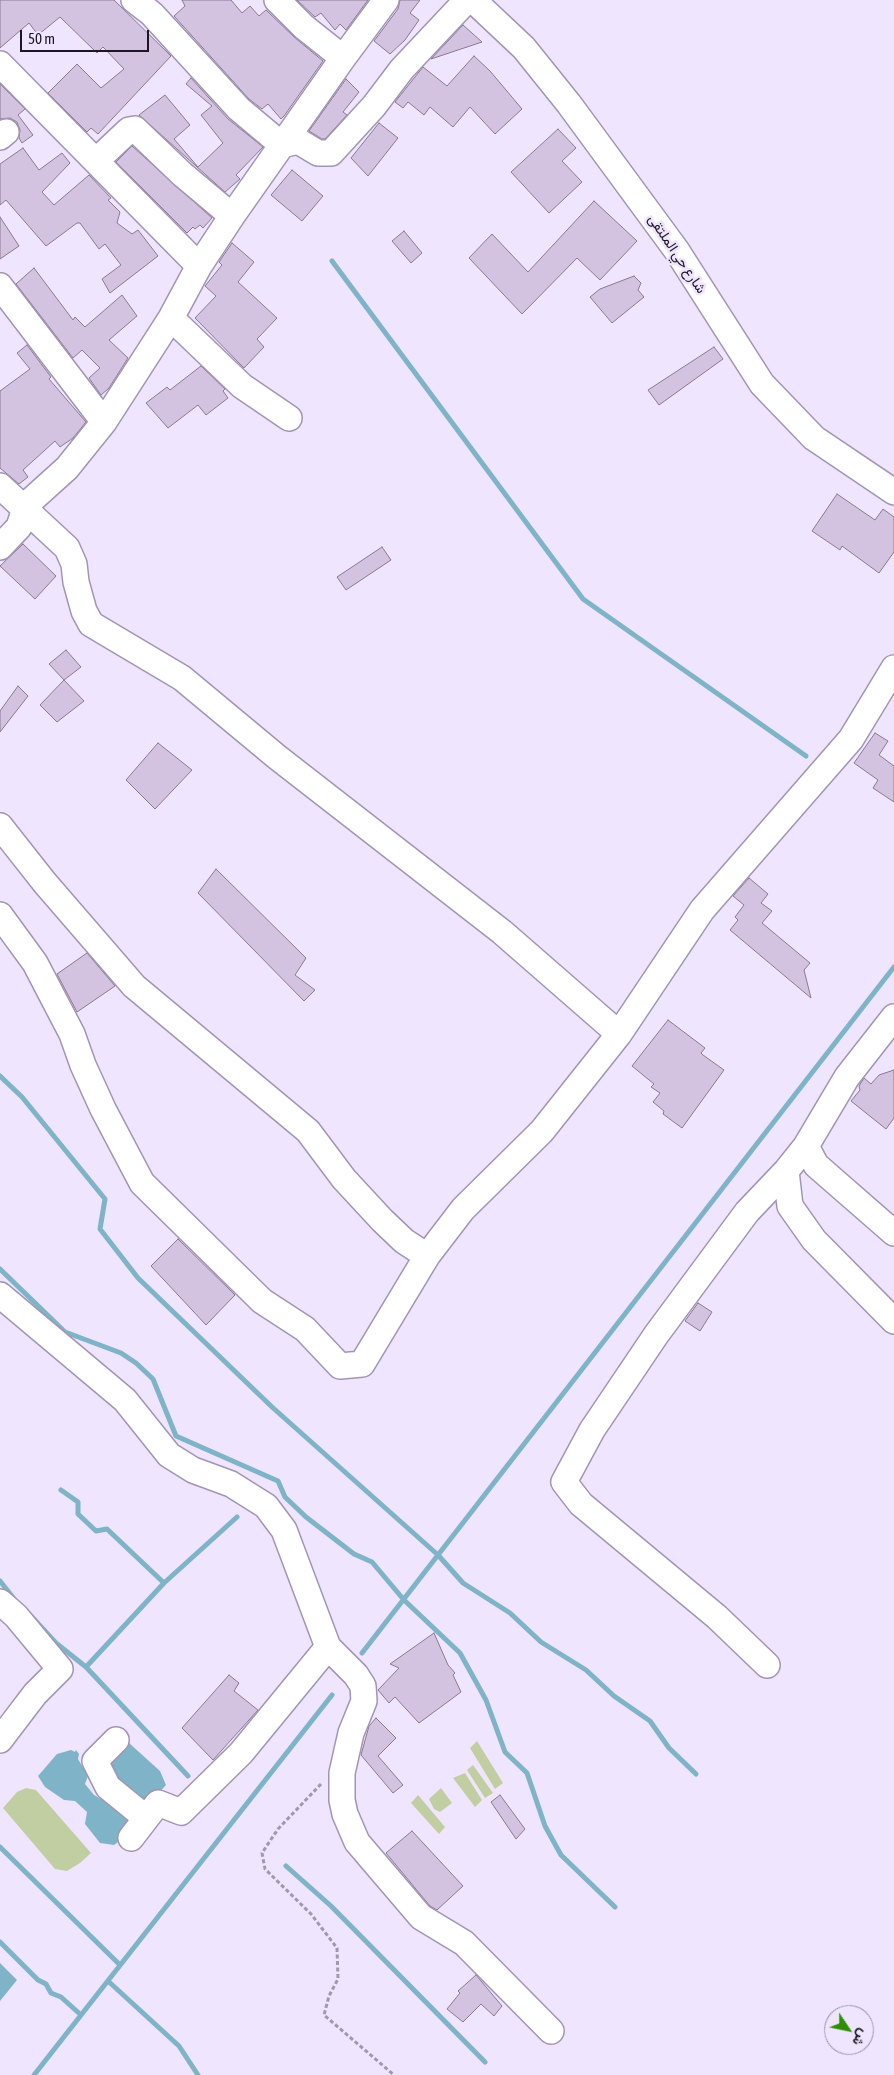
<!DOCTYPE html>
<meta charset="utf-8">
<style>
body{margin:0}
#map{position:relative;width:894px;height:2075px;overflow:hidden;background:#efe5fe;font-family:"Asap Condensed",Vazirmatn,sans-serif}
canvas{display:block}
.north{position:absolute;left:824px;top:2005px;width:50px;height:50px;box-sizing:border-box;background:#efe5fe;border:1px solid #9a92a6;border-radius:50%;rotate:124deg;font-size:14px;font-weight:700;line-height:20px;text-align:center;color:#1b1621}
.north::after{content:'';display:block;margin:auto;width:18px;height:22px;background:#2f8f04;clip-path:polygon(50% 0,100% 100%,50% 72%,0 100%)}
.scale{position:absolute;left:20px;top:30px;width:129px;height:22px;box-sizing:border-box;border:2px solid #1b1621;border-top:0;padding-left:6px;font-size:15px;line-height:18px;white-space:nowrap;color:#1b1621;-webkit-text-stroke:4px #efe5fe;paint-order:stroke}
</style>
<div id="map">
<canvas width="894" height="2075"></canvas>
<div class="north">ش</div>
<div class="scale">50 m</div>
</div>
<script>
const g = document.querySelector('canvas').getContext('2d');
g.lineJoin = 'round';
function fill(path, color) {
  g.fillStyle = color;
  g.fill(path, 'evenodd');
}
function toPath(rows) {
  const path = new Path2D();
  for (const r of rows) {
    path.moveTo(r[0], r[1]);
    for (let i = 2; i < r.length; i += 2) path.lineTo(r[i], r[i + 1]);
  }
  return path;
}
function stroke(path, color, width, dash) {
  g.strokeStyle = color;
  g.lineWidth = width;
  g.lineCap = dash ? 'butt' : 'round';
  g.setLineDash(dash || []);
  g.stroke(path);
}
function label(font, color, halo, rows, align = 'center') {
  g.font = font + ' "Asap Condensed",Vazirmatn,sans-serif';
  g.lineWidth = 5;
  g.setLineDash([]);
  g.textBaseline = 'middle';
  g.strokeStyle = halo;
  g.fillStyle = color;
  for (const [text, x, y, turn = 0] of rows) {
    g.save();
    g.translate(x, y);
    g.rotate((+turn || 0) * Math.PI / 180);
    g.textAlign = isNaN(turn) ? turn : align;
    if (halo) g.strokeText(text, 0, 0);
    g.fillText(text, 0, 0);
    g.restore();
  }
}
fill(toPath([
 [477,1741,503,1783,495,1789,470,1748],
 [473,1765,493,1793,485,1798,467,1770],
 [465,1773,482,1800,475,1807,453,1778],
 [26,1788,36,1790,91,1853,80,1863,67,1871,55,1869,3,1808,17,1792],
 [441,1788,452,1803,440,1812,434,1809,429,1799],
 [418,1795,445,1827,439,1834,411,1803]
]), '#c1cea2');
fill(toPath([
 [129,1743,160,1771,166,1785,156,1796,143,1803,129,1799,105,1760],
 [71,1750,75,1752,76,1750,79,1754,78,1759,88,1776,85,1784,94,1795,101,1799,105,1797,136,1822,128,1835,114,1845,100,1843,85,1824,87,1812,75,1801,64,1800,45,1787,38,1776,57,1754],
 [0,1963,17,1980,0,2001]
]), '#7fb3c8');
stroke(toPath([
 [332,261,583,599,806,756],
 [0,1076,22,1097,105,1199,100,1229,138,1278,272,1407,438,1555,463,1583,510,1613,541,1642,586,1670,614,1696,650,1721,669,1748,696,1774],
 [0,1269,65,1332,121,1353,136,1363,153,1379,176,1436,278,1481,285,1497,306,1517,354,1554,372,1562,404,1600,460,1653,486,1700,505,1752,527,1773,545,1826,561,1855,615,1907],
 [61,1490,78,1502,78,1514,96,1531,107,1529,164,1583],
 [0,1581,15,1600],
 [31,1616,56,1643,86,1667],
 [362,1653,894,967],
 [188,1776,86,1667,164,1583,237,1517],
 [0,1847,120,1965],
 [286,1866,331,1906,485,2062],
 [0,1942,38,1980,46,1984,51,1993,61,1997,81,2015],
 [108,1981,179,2046,198,2075],
 [34,2075,332,1695]
]), '#7fb3c8', 5);
const building = toPath([
 [0,0,114,0,171,56,98,134,91,128,87,132,48,93,77,64,101,88,124,69,103,47,97,53,60,17,38,35,29,23,0,48,0,0],
 [182,0,231,0,242,13,250,6,259,16,266,10,294,37,323,61,284,116,281,119,268,104,262,109,249,99,174,16,185,6,182,0],
 [297,0,368,0,346,30,340,24,335,30,321,13,315,17,297,0],
 [400,0,420,0,410,13,419,20,405,40,390,54,374,41,398,9,400,0],
 [463,25,482,42,431,59,463,25],
 [474,56,490,71,522,109,495,134,470,107,453,127,430,107,424,115,408,102,403,108,395,102,423,67,447,86,474,56],
 [191,78,228,119,263,147,236,175,240,179,225,192,139,115,165,95,190,125,174,139,198,167,223,143,201,115,212,106,186,84,191,78],
 [346,79,359,92,343,112,347,115,325,139,322,139,309,131,346,79],
 [0,84,25,109,18,115,33,135,22,143,19,138,20,130,17,122,10,118,0,119,0,84],
 [379,123,398,138,368,176,351,158,379,123],
 [558,129,576,148,562,161,582,182,549,213,511,172,558,129],
 [132,146,212,218,203,228,200,225,195,229,193,227,187,233,116,162,132,146],
 [23,148,39,170,62,153,70,163,42,192,54,205,89,175,111,198,108,200,120,212,117,223,132,234,138,230,158,256,110,293,102,279,121,265,105,244,99,249,80,223,77,223,46,246,6,200,0,205,0,164,23,148],
 [292,170,323,196,302,221,271,195,292,170],
 [594,201,637,241,600,280,577,258,522,314,469,258,492,234,528,272,594,201],
 [0,217,19,246,0,259,0,217],
 [404,231,422,253,411,263,392,241,404,231],
 [232,243,254,262,238,282,277,318,257,339,264,347,244,368,195,318,216,296,205,286,222,265,219,262,232,243],
 [34,268,73,320,75,317,85,327,122,295,137,316,109,340,128,358,109,388,101,395,89,378,100,368,82,350,73,358,16,284,34,268],
 [634,276,641,283,638,290,644,297,612,323,590,297,600,289,634,276],
 [27,345,51,377,49,379,86,422,73,438,60,447,55,441,23,470,28,477,19,484,0,468,0,391,30,369,17,353,27,345],
 [714,347,723,359,659,405,648,390,714,347],
 [201,366,225,389,223,391,228,398,206,415,198,405,168,428,146,403,167,387,170,390,201,366],
 [837,494,875,520,883,509,894,517,894,552,879,573,842,546,840,550,812,531,837,494],
 [23,544,56,576,35,599,0,566,23,544],
 [382,547,391,560,346,590,337,577,382,547],
 [66,650,81,667,64,680,84,701,57,722,40,705,64,680,49,664,66,650],
 [18,686,28,696,0,732,0,711,18,686],
 [875,733,888,741,879,755,894,766,894,802,873,788,878,780,854,763,875,733],
 [158,743,192,770,155,809,126,780,158,743],
 [216,869,306,958,295,975,315,990,304,1001,198,893,216,869],
 [749,878,768,894,761,903,772,911,762,923,810,963,804,970,811,998,730,930,738,920,735,917,744,905,733,896,749,878],
 [87,953,115,986,77,1012,57,974,87,953],
 [668,1020,705,1048,701,1053,703,1055,724,1070,682,1128,663,1114,664,1111,653,1102,660,1093,651,1087,654,1084,632,1066,668,1020],
 [894,1070,894,1118,886,1129,851,1101,860,1090,859,1086,864,1078,871,1084,879,1075,894,1070],
 [178,1239,235,1295,206,1325,151,1266,178,1239],
 [698,1303,712,1312,700,1331,685,1321,698,1303],
 [434,1633,448,1665,455,1673,453,1675,461,1692,419,1723,395,1697,389,1703,378,1690,399,1668,390,1664,434,1633],
 [229,1675,239,1683,234,1691,258,1710,213,1760,182,1728,229,1675],
 [376,1718,396,1738,378,1756,403,1785,393,1793,361,1755,369,1726,376,1718],
 [500,1795,525,1829,516,1839,491,1802,500,1795],
 [412,1831,463,1886,437,1910,430,1906,386,1853,412,1831],
 [476,1975,502,2006,494,2016,481,2004,463,2022,447,2009,460,1993,458,1991,476,1975]
]);
fill(building, '#d4c3e0');
stroke(building, '#897994', 1);
const minor = toPath([
 [134,0,152,14,239,109,282,145,298,141,318,153,331,153,374,106,402,69,467,0],
 [277,0,304,27,343,58],
 [473,0,524,48,569,104,677,251,762,384,814,438,894,492],
 [0,64,199,266],
 [0,137,6,132],
 [96,161,129,130,135,129,182,174,232,216],
 [0,286,104,422],
 [171,318,242,386,289,418],
 [0,486,67,548,74,564,76,582,84,611,91,624,182,678,277,757,502,932,619,1034],
 [0,547,19,527,26,505,67,468,104,422,171,318,199,266,232,216,343,58,386,0],
 [0,826,45,883,134,986,308,1131,344,1179,382,1220,404,1241,427,1256,463,1209,542,1131,619,1034,702,910,851,739,894,668],
 [0,915,35,963,72,1034,83,1065,103,1109,142,1183,262,1301,305,1329,340,1366,362,1364,427,1256],
 [806,1146,816,1165,894,1233],
 [786,1171,790,1206,814,1240,894,1321],
 [0,1295,125,1400,169,1455,193,1470,231,1484,266,1506,284,1530,328,1647,356,1675,363,1686,364,1701,351,1733,342,1773,342,1800,345,1814,357,1842,421,1917,464,1943,551,2031],
 [0,1602,16,1616,60,1669,35,1694,0,1740],
 [767,1665,717,1617,581,1504,564,1482,592,1430,656,1335,747,1212,786,1171,806,1146,847,1077,894,1017],
 [116,1740,95,1761,108,1787,146,1818],
 [131,1838,158,1803,181,1812,241,1753,328,1647]
]);
stroke(minor, '#a295b3', 28);
stroke(toPath([
 [321,1784,278,1829,262,1853,265,1869,311,1914,337,1948,338,1979,329,1996,324,2015,394,2075]
]), '#a098ac', 3, [4, 2.5]);
stroke(minor, '#fff', 25);
label('14px', '#1b1621', '#efe5fe', [
 ["شارع حي الملتقى",677,254,56]
]);
</script>
